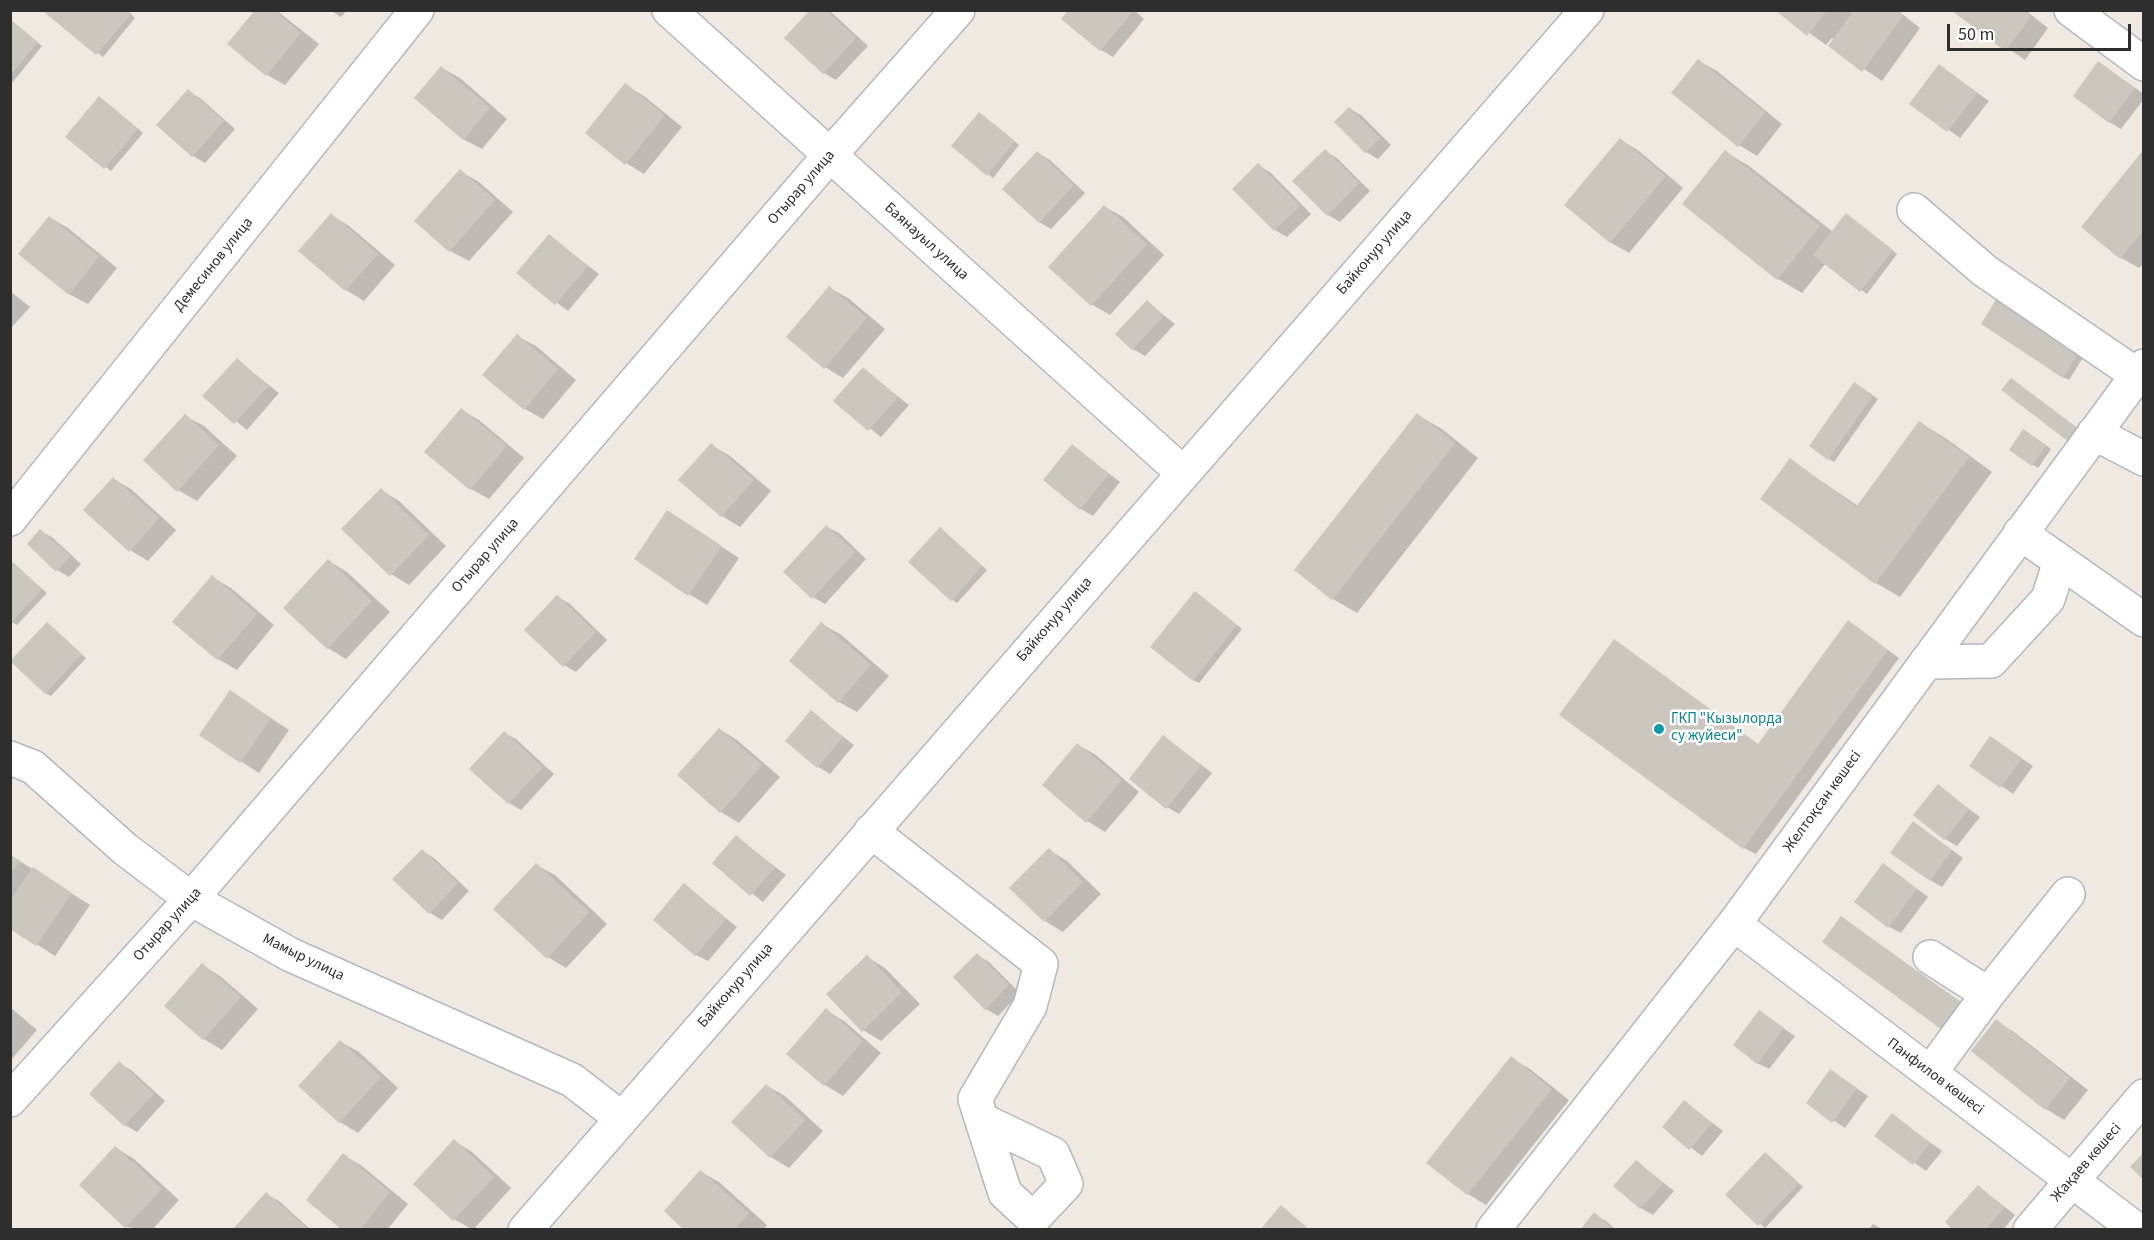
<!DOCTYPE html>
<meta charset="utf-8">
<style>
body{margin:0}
#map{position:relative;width:2154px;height:1240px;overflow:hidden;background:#efe9e1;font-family:"Source Sans 3",sans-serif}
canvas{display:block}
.frame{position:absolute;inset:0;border:12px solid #2e2e2e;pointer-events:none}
.scale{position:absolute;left:1947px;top:24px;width:184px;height:27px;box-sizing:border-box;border:3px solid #2e2e2e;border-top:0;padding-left:8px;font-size:18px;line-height:21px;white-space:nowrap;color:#2e2e2e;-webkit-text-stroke:4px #fff;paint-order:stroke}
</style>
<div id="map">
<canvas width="2154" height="1240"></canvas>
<div class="frame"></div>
<div class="scale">50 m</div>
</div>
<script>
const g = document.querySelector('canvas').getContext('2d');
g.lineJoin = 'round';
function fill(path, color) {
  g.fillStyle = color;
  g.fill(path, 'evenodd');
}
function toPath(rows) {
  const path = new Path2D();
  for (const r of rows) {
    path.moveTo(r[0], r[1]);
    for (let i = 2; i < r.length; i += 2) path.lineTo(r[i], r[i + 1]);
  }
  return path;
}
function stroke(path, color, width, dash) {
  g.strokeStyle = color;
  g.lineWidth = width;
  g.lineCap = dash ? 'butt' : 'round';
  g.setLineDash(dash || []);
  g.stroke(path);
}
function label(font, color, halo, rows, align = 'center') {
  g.font = font + ' "Source Sans 3",sans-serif';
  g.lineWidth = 5;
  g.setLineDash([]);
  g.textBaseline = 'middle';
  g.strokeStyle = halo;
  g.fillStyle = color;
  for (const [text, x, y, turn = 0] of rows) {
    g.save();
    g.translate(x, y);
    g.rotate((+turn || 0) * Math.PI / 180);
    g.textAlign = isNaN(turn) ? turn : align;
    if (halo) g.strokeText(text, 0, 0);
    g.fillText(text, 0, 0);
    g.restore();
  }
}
fill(toPath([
 [127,10,135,18,103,57,46,12],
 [257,10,276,10,319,44,285,85,267,75],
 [330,10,347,10,341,17],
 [812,10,830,11,868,46,836,80,824,73,786,37],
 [1070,10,1134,10,1144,19,1113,57,1101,50],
 [1778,10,1897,10,1920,28,1882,81,1830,46,1834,40,1832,38,1826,45],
 [1953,10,2025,10,2048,28,2025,60],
 [10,20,42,46,12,83,10,82],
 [1699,61,1717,71,1782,124,1757,156,1739,145],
 [2099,63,2144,94,2144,99,2121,129,2109,122],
 [1940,66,1989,101,1960,138,1911,103],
 [442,68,460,78,507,119,482,149,463,139],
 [625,85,644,96,682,127,644,174,626,163],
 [188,91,200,98,235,129,205,163,193,156],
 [105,101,143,133,111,171,68,137],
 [1349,108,1361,115,1391,145,1378,159,1366,152],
 [985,117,1019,145,993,178,988,174],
 [1621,140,1639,151,1683,188,1629,253,1610,242],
 [1325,151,1337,158,1370,191,1340,222,1328,215],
 [2144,151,2144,263,2139,268,2121,258],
 [1725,152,1749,166,1833,232,1852,218,1897,254,1867,294,1826,263,1802,293,1778,279,1684,204],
 [1038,153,1050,160,1085,193,1051,229,1039,222],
 [1258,165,1270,172,1311,214,1287,237,1275,230],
 [460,171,479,182,513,212,469,261,450,251,416,221],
 [1105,207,1123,217,1164,255,1110,315,1091,304],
 [331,215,349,226,395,265,364,301,346,290],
 [49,217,68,228,117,268,88,304,69,294],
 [549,236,599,274,568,311,518,273],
 [830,288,848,298,885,329,843,378,825,367],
 [10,291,30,307,10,329],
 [1998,300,2084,356,2069,380,2063,377],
 [1147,302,1175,324,1145,356,1133,349],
 [517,336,536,346,576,380,543,419,525,409],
 [237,360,279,393,247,430,205,396],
 [863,369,909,405,881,437,835,401],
 [1860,387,1878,399,1834,462,1829,459],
 [461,410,479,420,524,458,489,499,471,489,426,452],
 [1417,415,1442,429,1478,458,1357,613,1333,599,1296,570],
 [185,416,204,426,237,456,197,501,178,490],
 [1920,423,1944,437,1992,472,1900,597,1876,583,1762,499,1790,460,1858,506],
 [2029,434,2051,449,2038,468,2033,465],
 [711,445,730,456,771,491,740,527,722,516],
 [1073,446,1120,482,1093,516,1081,509],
 [113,479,131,489,176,530,148,561,130,550],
 [381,490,399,501,446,546,409,585,391,574],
 [668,512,739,558,707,605,689,594],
 [827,527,839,533,866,559,825,604,813,597],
 [41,531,53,538,81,564,69,577,57,570],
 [946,533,987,570,957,603,951,599],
 [329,561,347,572,390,612,346,659,328,648,285,608],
 [13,564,47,593,17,625,10,621],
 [212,577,231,588,274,625,237,670,218,659,174,622],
 [1201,596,1242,629,1199,683,1193,680],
 [558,597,570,604,607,640,576,672,564,665],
 [1848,622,1899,658,1756,854,1744,848,1615,641,1759,745],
 [47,624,86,658,51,696,45,693],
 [822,624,840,634,889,676,857,712,839,702],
 [231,692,289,730,259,773,201,735],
 [811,712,854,745,830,774,818,767],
 [719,729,737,740,780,777,739,823,721,812,679,775],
 [504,733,516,739,554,774,521,810,509,803,471,769],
 [1164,737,1212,773,1179,814,1167,807],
 [1991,738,2033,766,2013,794,1971,765],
 [1078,745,1096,755,1139,792,1105,832,1087,821],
 [1938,786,1980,817,1957,846,1945,839],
 [1914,823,1963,858,1942,887,1930,880],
 [736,837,786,875,763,902,714,863],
 [1049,850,1067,861,1101,894,1063,932,1045,921],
 [422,851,434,858,469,891,442,920,430,913],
 [10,855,90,905,55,956,10,927],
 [536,865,555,875,607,924,566,968,548,957],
 [1895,872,1928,897,1901,933,1889,927],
 [685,885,737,927,708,961,696,955],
 [1842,918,1982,1017,1964,1041],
 [977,955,989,962,1020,993,998,1016,986,1009],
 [867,957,885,968,920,1004,881,1041,863,1030],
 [202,965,220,976,258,1009,222,1050,204,1039,167,1006],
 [10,1007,37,1030,10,1061],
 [826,1010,844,1021,881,1053,843,1096,825,1085],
 [1760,1012,1795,1036,1769,1069,1757,1063],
 [1996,1021,2014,1032,2088,1090,2064,1120,2046,1109],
 [341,1042,359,1052,398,1088,358,1133,340,1122],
 [1511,1058,1530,1069,1569,1100,1486,1205,1468,1194,1429,1163],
 [119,1063,131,1070,165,1101,137,1132,125,1125],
 [1831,1071,1868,1096,1845,1128,1808,1103],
 [767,1086,785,1096,823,1131,789,1168,771,1157,733,1122],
 [1685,1102,1723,1131,1702,1156,1664,1127],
 [1892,1115,1942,1151,1926,1171,1876,1135],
 [454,1141,472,1152,511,1188,473,1230,454,1219],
 [116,1148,134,1159,179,1200,152,1230,126,1227,81,1185],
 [1765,1153,1803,1187,1765,1228,1727,1195],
 [343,1155,362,1166,408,1204,387,1230,344,1230],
 [1637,1162,1674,1191,1653,1215,1641,1208],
 [701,1172,719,1182,767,1225,762,1230,686,1230],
 [1978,1186,2015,1215,2003,1230,1956,1230],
 [266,1194,279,1201,311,1230,238,1230,236,1228],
 [1594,1214,1606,1221,1616,1230,1581,1230],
 [1873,1224,1884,1230,1868,1230]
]), '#0003');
fill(toPath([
 [46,10,127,10,131,14,96,55,44,12],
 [255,10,274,10,301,33,266,76,227,44],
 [810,10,826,10,856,38,823,74,784,38],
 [1068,10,1134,10,1100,51,1061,19],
 [1775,10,1827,10,1807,36],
 [1854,10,1895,10,1903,16,1862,72,1828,46],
 [1951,10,2023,10,2031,17,2005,51],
 [10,19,38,42,10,75],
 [1698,59,1765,112,1738,147,1671,93],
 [2098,61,2135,88,2109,123,2073,96],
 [1939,64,1977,93,1947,132,1909,104],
 [441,66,490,108,463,140,414,98],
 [625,83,665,115,625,165,585,133],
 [188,89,224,121,192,157,156,125],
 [99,96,138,129,104,169,65,137],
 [1349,107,1380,138,1365,153,1334,122],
 [979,112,1015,141,987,176,951,146],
 [1620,138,1666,176,1610,243,1564,205],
 [1325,149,1359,183,1327,216,1292,181],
 [2144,149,2144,230,2120,259,2081,227],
 [1725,150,1820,226,1777,280,1682,204],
 [1037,151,1074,185,1039,223,1002,189],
 [1258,163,1300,206,1274,231,1232,189],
 [460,169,495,200,449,252,414,221],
 [1104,205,1147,244,1091,306,1048,267],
 [331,213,378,254,345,291,298,251],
 [1846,213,1893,250,1860,292,1813,255],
 [49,216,99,256,69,295,18,254],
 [549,234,588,266,555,305,516,273],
 [829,286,867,318,824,369,786,337],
 [1997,298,2079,352,2063,378,1981,324],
 [1147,300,1164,316,1132,350,1115,334],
 [517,334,558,369,524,410,482,375],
 [237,358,268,386,234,424,202,396],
 [863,367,898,397,868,431,833,401],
 [2011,378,2079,429,2069,442,2001,390],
 [1854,382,1873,395,1828,460,1809,446],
 [461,408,507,446,470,490,424,452],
 [1417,413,1455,443,1332,600,1294,570],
 [185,414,219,445,177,492,143,460],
 [1919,421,1969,457,1875,584,1760,499,1790,458,1856,507],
 [2023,429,2046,445,2032,466,2009,450],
 [711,443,754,480,721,517,678,480],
 [1072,444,1109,474,1080,510,1043,480],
 [113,477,159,518,129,552,83,510],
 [381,488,429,535,390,576,341,529],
 [667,510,722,546,688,596,634,559],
 [826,525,855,552,812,599,783,572],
 [940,527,982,566,951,601,908,562],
 [40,529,70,556,56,572,27,544],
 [328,559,372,601,327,649,283,608],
 [13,562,42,589,10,624,10,565],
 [212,575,257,614,217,660,172,622],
 [1195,591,1237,625,1193,681,1150,647],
 [557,595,596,632,563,667,524,630],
 [1848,620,1888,650,1743,849,1559,715,1614,639,1758,744],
 [47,622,82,654,45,694,10,661],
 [821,622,871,665,838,703,789,661],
 [230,690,271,718,240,763,199,735],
 [811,710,843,737,817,768,785,741],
 [719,728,762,765,720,813,677,775],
 [504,731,543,767,508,804,469,769],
 [1163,735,1201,765,1166,809,1129,779],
 [1990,736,2022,758,2000,788,1969,766],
 [1077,743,1122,780,1086,823,1042,785],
 [1938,784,1969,809,1944,840,1913,815],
 [1913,821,1952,850,1930,881,1890,853],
 [736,835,775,868,750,896,712,863],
 [1049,848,1083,882,1044,922,1009,888],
 [422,849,458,883,429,914,392,879],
 [10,855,20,861,10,875],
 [536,863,589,912,547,959,493,909],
 [1883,863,1917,889,1888,928,1854,902],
 [33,867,72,893,36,946,10,929,10,900],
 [684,883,726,919,695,956,653,920],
 [1841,916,1964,1005,1945,1032,1822,942],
 [977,953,1009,985,985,1010,953,977],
 [867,955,902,992,862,1032,826,994],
 [202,963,241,997,203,1040,164,1006],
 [826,1008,863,1041,824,1086,786,1054],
 [1759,1010,1784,1028,1757,1064,1733,1045],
 [1996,1019,2070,1078,2045,1110,1971,1051],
 [340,1040,381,1077,339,1123,298,1086],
 [1511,1056,1552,1089,1467,1195,1426,1163],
 [119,1061,154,1094,124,1126,89,1094],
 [1830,1069,1857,1088,1832,1123,1806,1103],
 [766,1084,805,1120,770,1158,731,1122],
 [1684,1100,1712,1123,1689,1150,1662,1127],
 [1892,1113,1930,1143,1913,1165,1874,1136],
 [454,1139,494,1177,453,1221,413,1184],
 [115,1146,162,1189,125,1228,79,1185],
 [1765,1152,1799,1183,1758,1226,1725,1195],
 [2144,1152,2144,1180,2130,1167],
 [343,1153,390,1192,360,1230,342,1230,306,1200],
 [1636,1160,1663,1183,1640,1209,1613,1186],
 [700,1170,749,1213,735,1230,684,1230,664,1211],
 [1978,1185,2004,1208,1985,1230,1953,1230,1945,1222],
 [266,1192,307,1228,306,1230,234,1228],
 [1281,1205,1310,1230,1260,1230],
 [1594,1212,1614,1230,1580,1230]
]), '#cbc7bf');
const minor = toPath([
 [669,10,1183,473],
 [2071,10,2144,64],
 [1914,210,1985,271,2137,375],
 [2094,433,2144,459],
 [10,519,417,10],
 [2020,533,2144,620],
 [1926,662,1991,661,2048,599,2060,561],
 [10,758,33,767,125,849,191,899,291,955,572,1080,621,1118],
 [871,831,1041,964,1030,1006,975,1099,1005,1193,1033,1219,1066,1184,1053,1154,982,1120],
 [1734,924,2137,1230],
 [1930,957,1988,994],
 [1930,1073,1988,994,2068,894],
 [10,1100,191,899,830,155,958,10],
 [525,1230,1587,10],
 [1493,1230,1734,924,2144,366],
 [2030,1230,2144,1096]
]);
stroke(minor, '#b4b7c1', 36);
stroke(minor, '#fff', 33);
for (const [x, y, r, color] of [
 [1659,729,6,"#0f9aa8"]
]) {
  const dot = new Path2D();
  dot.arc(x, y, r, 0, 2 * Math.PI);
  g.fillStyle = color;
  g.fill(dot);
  stroke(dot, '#fff', 2);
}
label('15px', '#2e2e2e', '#fff', [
 ["Отырар улица",802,188,-49],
 ["Баянауыл улица",926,242,42],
 ["Байконур улица",1375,253,-49],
 ["Демесинов улица",214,265,-51],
 ["Отырар улица",486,556,-49],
 ["Байконур улица",1055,620,-49],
 ["Желтоқсан көшесі",1823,802,-54],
 ["Отырар улица",168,925,-48],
 ["Мамыр улица",303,958,26],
 ["Байконур улица",736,986,-49],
 ["Панфилов көшесі",1935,1077,37],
 ["Жақаев көшесі",2087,1163,-49]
]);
label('15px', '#0d838f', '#fff', [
 ["ГКП \"Кызылорда",1671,720],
 ["су жуйеси\"",1671,737]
], 'left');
</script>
